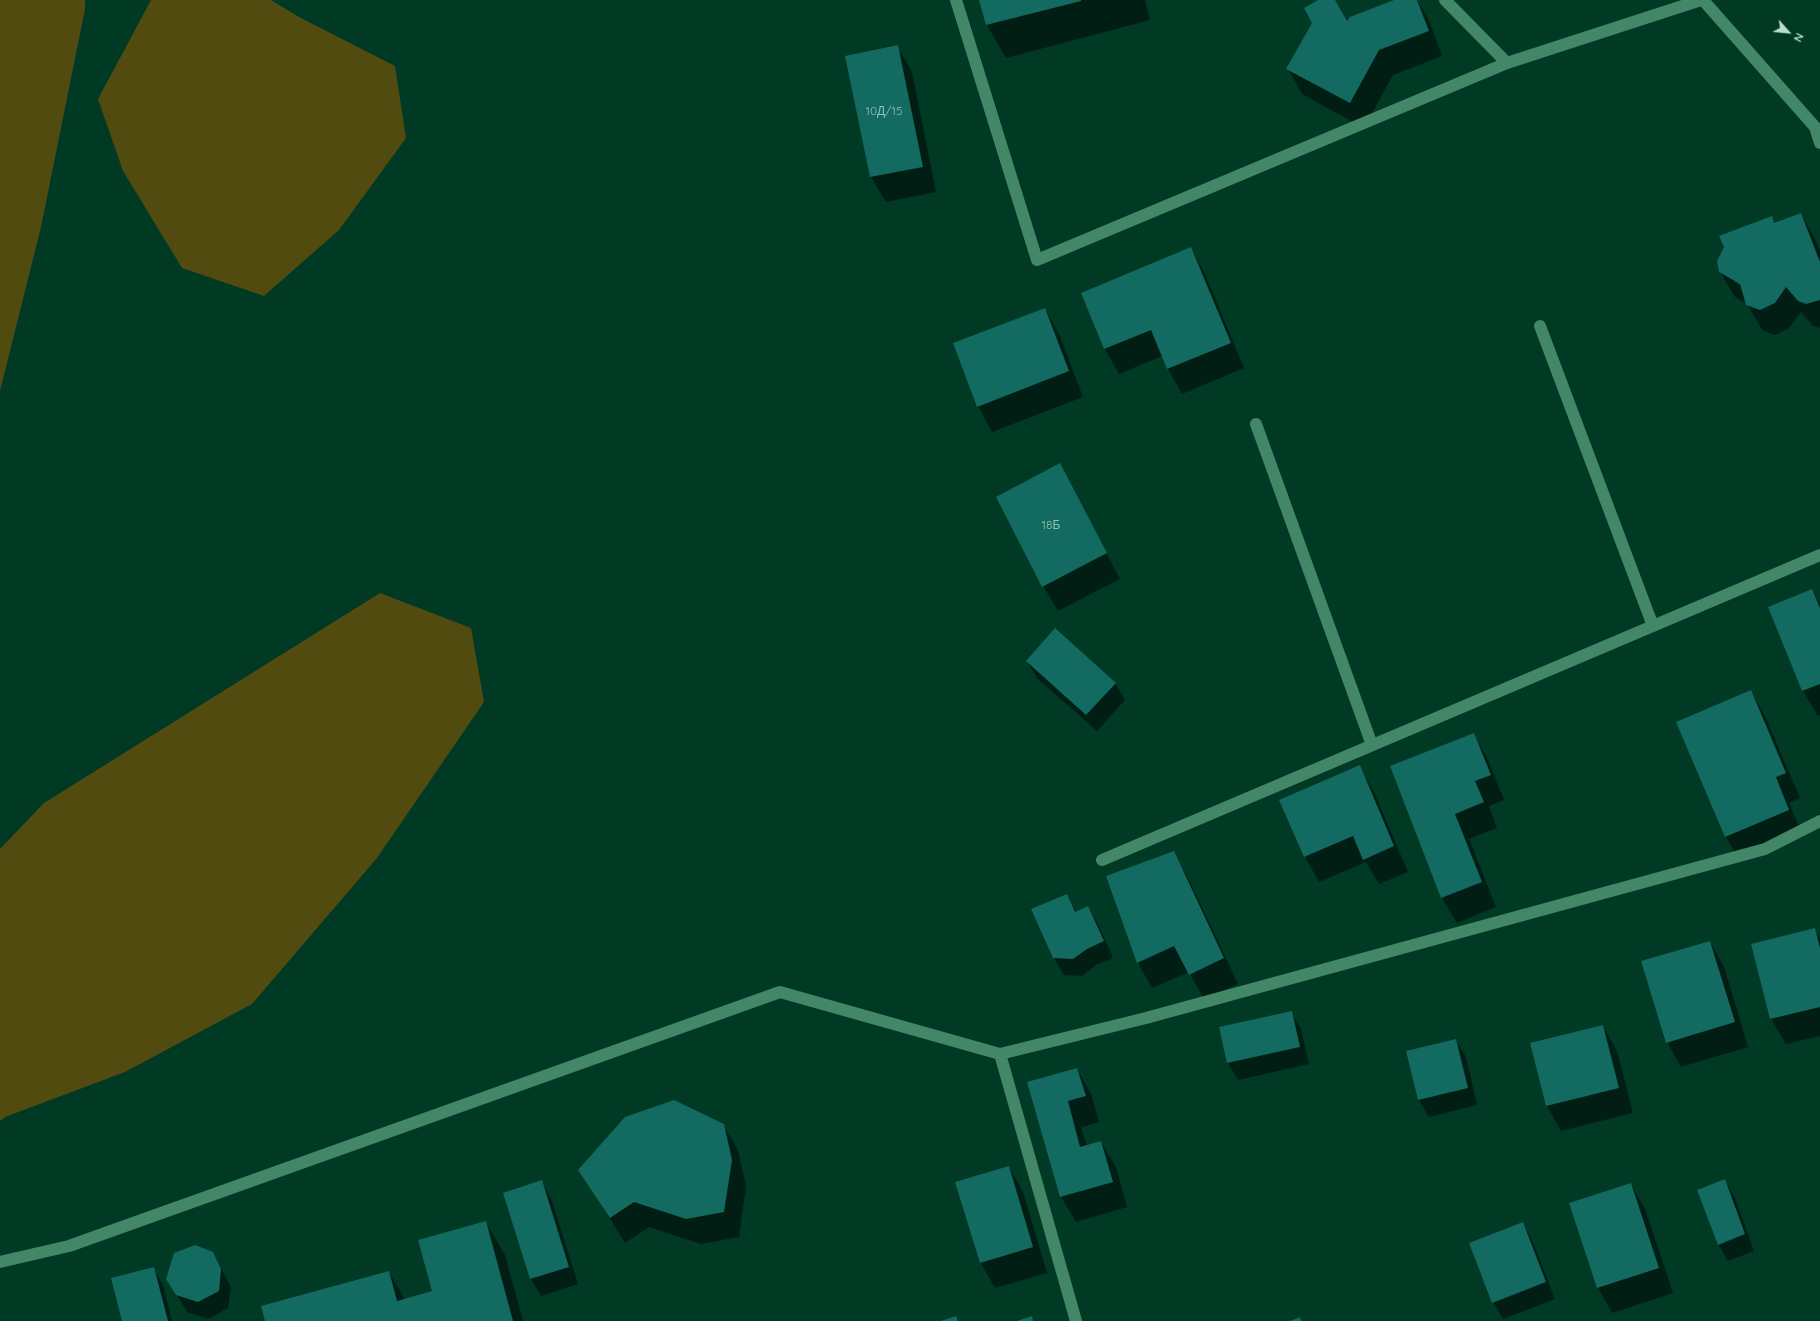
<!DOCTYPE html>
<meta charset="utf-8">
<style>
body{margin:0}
#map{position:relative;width:1820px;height:1321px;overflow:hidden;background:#003924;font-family:Quicksand,sans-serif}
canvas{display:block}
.north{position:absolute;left:1768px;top:12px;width:40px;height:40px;-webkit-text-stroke:3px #003924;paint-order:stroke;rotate:117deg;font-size:11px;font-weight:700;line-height:16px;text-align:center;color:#bcddcc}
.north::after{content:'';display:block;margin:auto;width:14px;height:18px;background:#bcddcc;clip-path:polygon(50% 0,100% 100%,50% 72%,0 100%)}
</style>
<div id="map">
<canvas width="1820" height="1321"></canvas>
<div class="north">N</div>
</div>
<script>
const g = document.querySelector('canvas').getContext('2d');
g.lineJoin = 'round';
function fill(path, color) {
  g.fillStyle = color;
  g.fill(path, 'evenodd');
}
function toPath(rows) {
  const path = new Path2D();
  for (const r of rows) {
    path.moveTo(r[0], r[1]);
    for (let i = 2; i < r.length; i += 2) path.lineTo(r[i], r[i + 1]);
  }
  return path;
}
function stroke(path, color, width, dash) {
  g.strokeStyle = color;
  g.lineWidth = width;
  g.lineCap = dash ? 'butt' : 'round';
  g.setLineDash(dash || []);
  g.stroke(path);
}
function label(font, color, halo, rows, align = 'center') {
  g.font = font + ' Quicksand,sans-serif';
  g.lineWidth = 4;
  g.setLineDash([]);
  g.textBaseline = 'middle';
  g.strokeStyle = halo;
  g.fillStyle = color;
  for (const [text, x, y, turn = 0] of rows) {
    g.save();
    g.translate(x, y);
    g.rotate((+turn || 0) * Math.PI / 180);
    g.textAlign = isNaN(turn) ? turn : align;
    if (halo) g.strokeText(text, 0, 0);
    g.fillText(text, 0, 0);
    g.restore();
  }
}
fill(toPath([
 [0,0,85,0,85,9,41,227,0,391],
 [151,0,271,0,299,17,395,66,406,138,339,230,264,296,182,268,123,171,98,99],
 [380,593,471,628,484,702,377,858,252,1004,125,1072,5,1117,0,1121,0,849,44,803]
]), '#514b10');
fill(toPath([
 [980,0,1145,0,1150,20,1006,58,987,25],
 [1320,0,1334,0,1347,22,1396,0,1417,0,1428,18,1442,56,1393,75,1364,128,1302,94,1288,69,1313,23],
 [897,46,912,72,936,192,886,202,871,177,847,57],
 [1801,214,1815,239,1820,251,1820,328,1813,326,1801,312,1789,328,1775,335,1762,330,1747,304,1735,297,1720,272,1771,217,1775,224],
 [1734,279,1745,286,1744,287,1734,282],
 [1191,248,1205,274,1244,368,1182,394,1168,369,1162,356,1119,374,1105,349,1082,294],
 [1045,309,1059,334,1083,397,992,432,978,406],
 [1059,464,1120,579,1058,611,1043,586],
 [1812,590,1820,604,1820,715,1818,716,1803,691,1769,607],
 [1027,661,1115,683,1125,700,1097,731,1037,678],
 [1751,691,1765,716,1800,798,1789,803,1803,835,1740,862,1726,837,1678,723],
 [1474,735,1488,760,1504,800,1489,806,1497,828,1469,839,1496,907,1457,923,1442,898,1391,767],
 [1359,766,1374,792,1408,872,1379,884,1366,862,1319,882,1305,857,1281,800],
 [1173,853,1188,878,1238,984,1204,999,1189,972,1152,988,1138,963,1107,877],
 [1066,895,1076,912,1088,907,1098,924,1113,958,1096,965,1082,976,1064,975,1054,958],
 [1814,929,1820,939,1820,1036,1786,1044,1771,1019,1752,945],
 [1710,942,1724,967,1748,1047,1681,1067,1667,1042],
 [1291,1012,1301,1029,1309,1064,1238,1080,1228,1063,1221,1028],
 [1603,1026,1617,1051,1633,1113,1561,1131,1547,1106],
 [1456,1040,1466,1057,1477,1105,1429,1117,1419,1100],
 [1077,1069,1091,1094,1099,1122,1081,1127,1087,1146,1101,1142,1116,1167,1127,1207,1076,1222,1061,1197,1029,1083],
 [723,1125,738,1150,746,1186,739,1237,701,1244,649,1227,625,1243,580,1170],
 [1009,1167,1023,1192,1047,1273,995,1288,981,1263,957,1182],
 [541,1181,551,1198,578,1284,541,1296,531,1279,504,1193],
 [1725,1181,1735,1198,1754,1251,1728,1261,1718,1244],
 [1631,1184,1645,1209,1673,1293,1612,1313,1598,1288,1571,1203],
 [486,1223,505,1255,523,1321,266,1321,389,1272,405,1300,433,1292],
 [1523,1223,1532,1240,1555,1299,1503,1319,1493,1302],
 [213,1253,231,1287,228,1308,208,1319,187,1312,167,1278],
 [153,1268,163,1285,172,1321,123,1321]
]), '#0007');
fill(toPath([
 [979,0,1081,0,1081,1,986,25],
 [1318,0,1335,0,1347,21,1350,17,1394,0,1417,0,1429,31,1379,50,1350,103,1286,69,1312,23,1304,8],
 [898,45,923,167,870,177,845,56],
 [1801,213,1820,262,1820,300,1806,304,1798,301,1786,287,1775,303,1760,310,1746,305,1740,284,1719,272,1717,261,1724,247,1719,236,1772,216,1774,223],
 [1191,247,1231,343,1167,369,1151,330,1104,349,1081,293],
 [1045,308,1069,371,977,407,953,343],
 [1060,463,1107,553,1042,587,996,497],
 [1812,589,1820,608,1820,684,1802,691,1768,607],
 [1055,628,1116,683,1086,715,1026,661],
 [1751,690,1786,773,1776,777,1789,810,1725,837,1676,722],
 [1474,733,1491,775,1475,781,1484,802,1455,814,1482,882,1441,898,1390,766],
 [1360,765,1394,846,1363,860,1353,836,1304,857,1279,800],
 [1174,851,1224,958,1189,975,1174,946,1137,963,1106,876],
 [1067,894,1075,912,1088,906,1104,941,1087,949,1073,959,1053,958,1031,909],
 [1815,928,1820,948,1820,1007,1770,1019,1751,944],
 [1710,941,1735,1022,1666,1043,1641,961],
 [1292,1011,1300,1047,1227,1063,1219,1027],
 [1603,1025,1619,1088,1546,1106,1530,1043],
 [1456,1039,1468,1088,1418,1100,1406,1051],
 [1077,1068,1086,1096,1068,1101,1080,1147,1101,1141,1113,1182,1060,1197,1027,1082],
 [674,1100,724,1124,732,1160,724,1212,686,1219,634,1202,610,1218,578,1170,625,1117],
 [1009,1166,1033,1247,980,1263,955,1182],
 [1725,1179,1745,1234,1718,1245,1697,1190],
 [542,1180,569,1267,530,1279,503,1193],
 [1631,1183,1659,1268,1597,1288,1569,1203],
 [486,1221,513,1321,265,1321,261,1306,389,1271,397,1301,432,1291,418,1240],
 [1523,1222,1546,1282,1492,1303,1469,1243],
 [195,1245,213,1252,221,1269,219,1291,198,1302,176,1295,166,1279,174,1253],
 [154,1267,168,1321,122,1321,111,1278],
 [956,1316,958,1321,941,1321],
 [1032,1316,1033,1321,1017,1321],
 [1300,1317,1301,1321,1290,1321]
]), '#126a60');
stroke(toPath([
 [1445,0,1507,63],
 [1540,326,1653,626],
 [1256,424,1372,745],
 [1102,860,1820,555]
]), '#438769', 12);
stroke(toPath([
 [956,0,1037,260,1507,63,1701,0],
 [1703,0,1815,127,1820,143],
 [1000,1054,1076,1321],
 [0,1262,69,1246,780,992,1000,1054,1146,1018,1765,849,1820,821]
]), '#438769', 12);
label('12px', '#92c0b1', null, [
 ["10Д/15",884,111],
 ["18Б",1051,525]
]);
</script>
